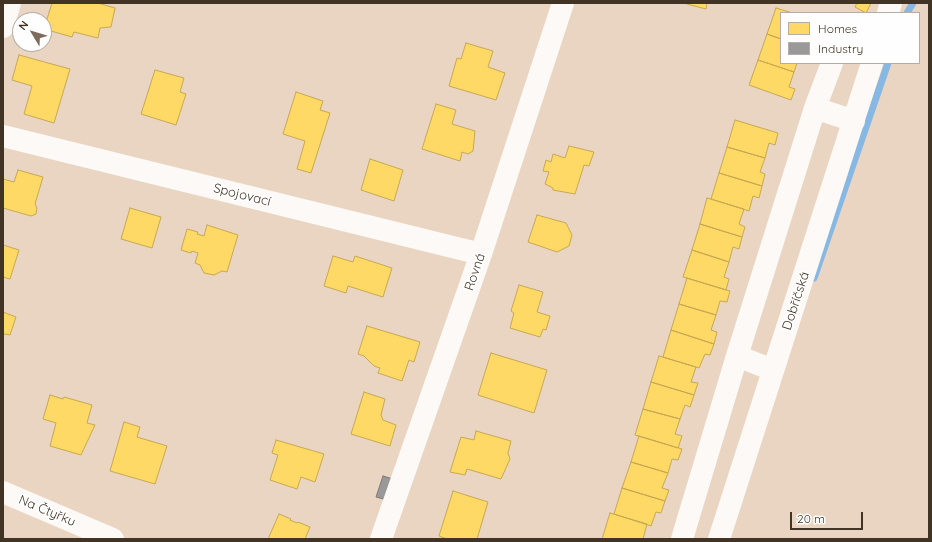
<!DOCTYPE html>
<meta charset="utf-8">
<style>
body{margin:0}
#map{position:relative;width:932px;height:542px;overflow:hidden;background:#e9d5c1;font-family:Quicksand,sans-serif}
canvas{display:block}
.frame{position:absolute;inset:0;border:4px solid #423425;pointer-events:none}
.legend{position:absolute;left:780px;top:12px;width:140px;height:52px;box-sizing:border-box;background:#fefefe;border:1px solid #b3ada7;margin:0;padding:5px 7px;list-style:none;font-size:12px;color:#423425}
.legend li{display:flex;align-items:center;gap:8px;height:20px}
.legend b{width:20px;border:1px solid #b3ada7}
.north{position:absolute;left:12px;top:12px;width:40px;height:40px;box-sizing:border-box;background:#fefefe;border:1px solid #b3ada7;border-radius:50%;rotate:308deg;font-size:11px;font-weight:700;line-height:16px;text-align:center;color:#423425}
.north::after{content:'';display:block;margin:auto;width:14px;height:18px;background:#7c6c5c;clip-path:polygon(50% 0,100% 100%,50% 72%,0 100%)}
.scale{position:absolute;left:790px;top:512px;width:73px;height:18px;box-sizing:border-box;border:2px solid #423425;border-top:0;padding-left:5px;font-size:12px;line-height:14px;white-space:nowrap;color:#423425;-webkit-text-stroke:3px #fefefe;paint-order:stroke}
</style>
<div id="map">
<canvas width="932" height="542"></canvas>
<div class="frame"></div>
<ul class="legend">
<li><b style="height:11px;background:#ffd966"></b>Homes</li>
<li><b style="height:11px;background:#999"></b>Industry</li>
</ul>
<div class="north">N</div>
<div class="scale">20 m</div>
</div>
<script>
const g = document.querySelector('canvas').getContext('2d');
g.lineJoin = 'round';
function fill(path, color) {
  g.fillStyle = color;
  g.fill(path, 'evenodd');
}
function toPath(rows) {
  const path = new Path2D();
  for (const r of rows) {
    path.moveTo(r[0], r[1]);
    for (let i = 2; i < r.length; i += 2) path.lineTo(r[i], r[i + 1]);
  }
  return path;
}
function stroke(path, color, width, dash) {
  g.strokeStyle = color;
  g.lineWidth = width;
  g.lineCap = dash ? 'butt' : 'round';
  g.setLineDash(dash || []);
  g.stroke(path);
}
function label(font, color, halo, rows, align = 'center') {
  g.font = font + ' Quicksand,sans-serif';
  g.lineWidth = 4;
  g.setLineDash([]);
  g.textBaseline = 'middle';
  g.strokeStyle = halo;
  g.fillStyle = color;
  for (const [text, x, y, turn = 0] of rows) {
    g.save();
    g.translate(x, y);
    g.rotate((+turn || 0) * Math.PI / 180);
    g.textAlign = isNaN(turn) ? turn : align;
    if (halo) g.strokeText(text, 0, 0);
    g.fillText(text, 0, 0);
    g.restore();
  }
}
const homes = toPath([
 [52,3,98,3,115,8,111,27,100,28,98,38,74,32,72,37,44,29,52,3],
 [683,3,707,3,706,9,683,3],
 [857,3,871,3,866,13,855,7,857,3],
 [776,8,792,13,781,13,781,39,767,34,776,8],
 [767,34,781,39,781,63,797,63,794,72,758,60,767,34],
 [466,43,493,51,488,67,505,73,496,100,449,86,457,58,461,59,466,43],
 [19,55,70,69,54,123,24,114,32,86,12,80,19,55],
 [758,60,794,72,789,87,795,89,791,100,749,85,758,60],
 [155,70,184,78,180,92,186,94,176,125,141,114,155,70],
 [296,92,323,101,320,110,330,113,311,173,297,169,305,141,283,134,296,92],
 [436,104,456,110,452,124,475,131,473,151,468,154,462,152,460,161,422,149,436,104],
 [735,120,778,133,775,145,769,143,765,158,727,147,735,120],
 [569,146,594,152,589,166,584,165,575,194,553,190,553,188,545,184,549,172,543,171,546,160,551,162,553,154,565,158,569,146],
 [727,147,765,158,760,172,765,174,762,186,719,173,727,147],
 [370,159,403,170,394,201,361,190,370,159],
 [18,170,43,177,35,204,37,208,36,214,31,216,3,208,3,179,14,182,18,170],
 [719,173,762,186,759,198,753,196,749,211,711,199,719,173],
 [707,198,744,209,739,224,745,227,742,237,700,224,707,198],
 [130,208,161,217,152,248,121,239,130,208],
 [537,215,566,223,572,235,569,246,557,252,528,242,537,215],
 [700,224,742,237,739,249,733,247,729,262,692,250,700,224],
 [207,225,238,235,227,272,222,271,214,275,204,273,200,265,195,263,198,253,192,251,191,253,181,250,187,229,198,232,197,234,204,236,207,225],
 [3,245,19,250,10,279,3,277,3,245],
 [692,250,729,262,724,277,729,279,726,290,683,277,692,250],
 [333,256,353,262,355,256,392,268,383,297,348,286,346,293,324,286,333,256],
 [687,278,730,291,727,302,720,301,716,315,679,304,687,278],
 [519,285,543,292,537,312,550,316,546,330,543,329,540,337,510,328,514,313,511,311,519,285],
 [679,304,716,315,711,330,717,332,714,344,671,330,679,304],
 [3,312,16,317,10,335,5,334,3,335,3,312],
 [367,326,420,342,414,362,409,360,402,381,378,373,380,368,374,366,364,356,358,354,367,326],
 [671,330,714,344,710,355,705,354,699,368,663,357,671,330],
 [491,353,547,370,534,413,478,395,491,353],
 [659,356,696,367,691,382,698,383,694,395,651,382,659,356],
 [651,382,694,395,690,407,685,405,680,419,643,409,651,382],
 [364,392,385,399,381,415,383,420,396,425,390,446,351,434,364,392],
 [50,395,63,399,64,397,92,405,87,423,95,425,81,455,50,446,56,423,43,419,50,395],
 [643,409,680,419,675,434,682,436,678,448,635,435,643,409],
 [124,422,140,427,137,437,167,446,155,484,110,471,124,422],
 [476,431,511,441,508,453,510,459,501,479,467,469,465,475,450,472,461,437,474,440,476,431],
 [639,436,682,449,678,460,672,459,668,473,631,462,639,436],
 [276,440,324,454,315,482,301,477,297,489,270,480,278,455,272,453,276,440],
 [631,462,668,473,662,488,669,490,665,501,622,488,631,462],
 [622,488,665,501,661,513,656,512,651,526,614,514,622,488],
 [453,491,488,502,477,539,447,539,439,536,453,491],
 [610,513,647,524,643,539,602,539,610,513],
 [279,514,291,519,290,520,297,523,298,522,310,527,305,539,268,539,279,514]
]);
fill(homes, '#ffd966');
stroke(homes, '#c6a852', 1);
const industry = toPath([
 [383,476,393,479,387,500,376,497,383,476]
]);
fill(industry, '#999');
stroke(industry, '#7f7b76', 1);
stroke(toPath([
 [907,13,913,3],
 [814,278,888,63]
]), '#87b8e3', 7);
stroke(toPath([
 [888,13,891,3],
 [3,27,10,3],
 [832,63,815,108,854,121],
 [3,136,481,254],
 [737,356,773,370],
 [3,492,113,539],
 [381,539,481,254,563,3],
 [682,539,737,356,815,108],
 [719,539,872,63]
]), '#fcf9f6', 22);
label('13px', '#423425', '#fefefe', [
 ["Spojovací",242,195,14],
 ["Rovná",475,272,-71],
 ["Dobříčská",796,301,-72],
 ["Na Čtyřku",47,511,23]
]);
</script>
